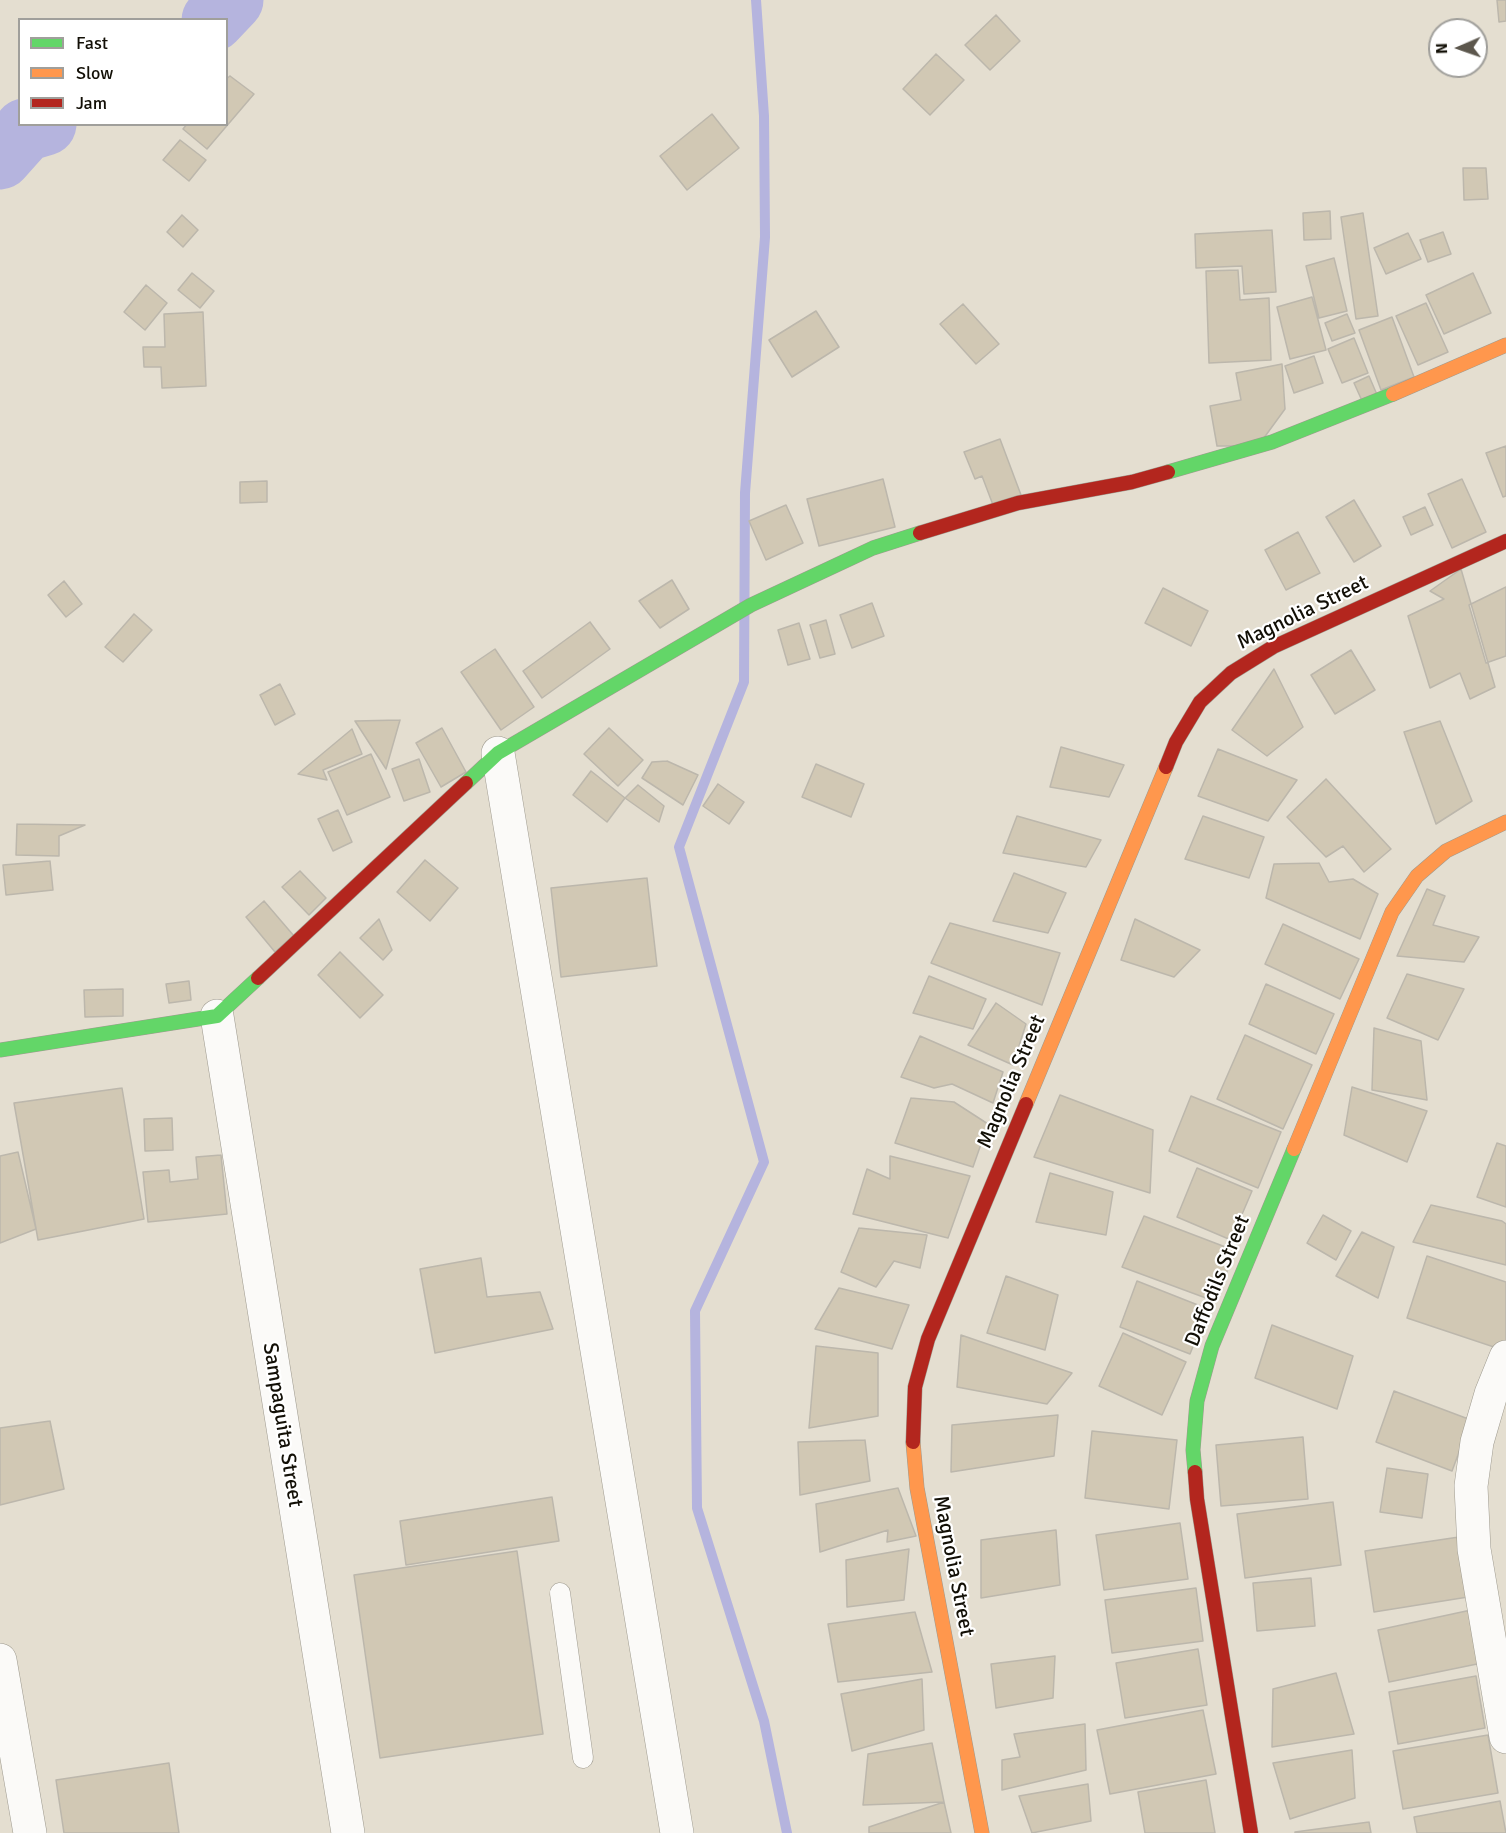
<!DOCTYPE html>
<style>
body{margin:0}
#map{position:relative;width:1506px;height:1833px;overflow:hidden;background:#e4ded0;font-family:Signika,sans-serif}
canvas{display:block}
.legend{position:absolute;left:18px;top:18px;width:210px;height:108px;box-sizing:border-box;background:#fff;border:2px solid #a09f9b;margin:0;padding:8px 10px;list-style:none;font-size:18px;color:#120f06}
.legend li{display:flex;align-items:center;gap:12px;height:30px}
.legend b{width:30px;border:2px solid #a09f9b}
.north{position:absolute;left:1428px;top:18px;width:60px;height:60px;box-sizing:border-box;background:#fff;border:2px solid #a09f9b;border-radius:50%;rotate:268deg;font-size:16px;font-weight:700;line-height:24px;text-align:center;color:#120f06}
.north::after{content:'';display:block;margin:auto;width:21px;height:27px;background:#5c574d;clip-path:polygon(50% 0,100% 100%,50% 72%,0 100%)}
</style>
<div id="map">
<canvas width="1506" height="1833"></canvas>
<ul class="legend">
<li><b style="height:8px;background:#63d668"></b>Fast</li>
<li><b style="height:8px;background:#ff974d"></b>Slow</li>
<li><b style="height:8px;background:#b3261e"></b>Jam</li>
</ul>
<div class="north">N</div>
</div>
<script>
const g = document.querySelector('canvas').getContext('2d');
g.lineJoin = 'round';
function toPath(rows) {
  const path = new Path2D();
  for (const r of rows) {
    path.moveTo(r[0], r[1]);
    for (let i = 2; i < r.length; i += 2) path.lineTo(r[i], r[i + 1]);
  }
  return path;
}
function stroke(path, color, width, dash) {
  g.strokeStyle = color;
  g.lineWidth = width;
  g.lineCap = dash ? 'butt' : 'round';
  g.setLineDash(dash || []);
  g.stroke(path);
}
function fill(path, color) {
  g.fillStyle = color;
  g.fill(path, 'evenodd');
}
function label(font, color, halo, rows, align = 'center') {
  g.font = font + ' Signika,sans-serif';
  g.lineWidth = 4.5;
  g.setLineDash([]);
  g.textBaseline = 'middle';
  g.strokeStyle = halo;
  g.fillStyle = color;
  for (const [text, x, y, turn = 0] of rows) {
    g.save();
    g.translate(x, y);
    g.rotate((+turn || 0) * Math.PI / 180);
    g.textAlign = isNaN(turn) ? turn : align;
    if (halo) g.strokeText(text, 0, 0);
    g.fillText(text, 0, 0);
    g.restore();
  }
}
stroke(toPath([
 [756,0,764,116,765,237,745,493,744,682,679,847,764,1162,695,1311,697,1508,764,1721,787,1833]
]), '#b5b4de', 10);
stroke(toPath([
 [213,20,232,0],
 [0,158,25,130,45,124]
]), '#b5b4de', 63);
const building = toPath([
 [1497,0,1506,0,1506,21,1499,22,1497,0],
 [996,15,1020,41,990,70,965,45,996,15],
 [936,54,964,80,930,115,903,89,936,54],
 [230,76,254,94,207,149,183,129,187,124,226,124,226,79,230,76],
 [712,114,739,148,687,190,660,156,712,114],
 [180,140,206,160,189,181,163,160,180,140],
 [1463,168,1486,168,1488,199,1464,200,1463,168],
 [1330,211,1331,239,1304,240,1303,213,1330,211],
 [1363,213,1378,316,1356,319,1341,217,1363,213],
 [182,215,198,230,183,247,167,232,182,215],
 [1272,230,1276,292,1244,294,1242,266,1196,268,1195,234,1272,230],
 [1443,232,1451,254,1428,262,1420,240,1443,232],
 [1408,233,1421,259,1386,274,1374,248,1408,233],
 [1334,258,1347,311,1319,318,1306,266,1334,258],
 [1238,270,1240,300,1269,298,1271,360,1209,363,1206,271,1238,270],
 [192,273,214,291,200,308,178,290,192,273],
 [1473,273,1491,313,1444,334,1426,295,1473,273],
 [146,285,167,303,145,330,124,312,146,285],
 [1312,297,1326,350,1290,359,1277,307,1312,297],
 [1426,303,1448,352,1418,365,1396,316,1426,303],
 [963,304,999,344,976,364,940,324,963,304],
 [816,311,839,347,792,377,769,340,816,311],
 [203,312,206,386,162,388,161,367,144,367,143,347,165,347,164,314,203,312],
 [1347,314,1355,333,1332,341,1325,323,1347,314],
 [1392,317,1414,377,1381,390,1359,330,1392,317],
 [1354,338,1368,373,1342,383,1328,349,1354,338],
 [1314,356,1323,383,1294,393,1285,366,1314,356],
 [1282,364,1285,409,1258,446,1217,446,1210,406,1241,400,1236,373,1282,364],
 [1369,376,1378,397,1363,403,1354,383,1369,376],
 [1000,439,1021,495,993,505,982,476,975,479,964,452,1000,439],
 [1506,446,1506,496,1503,497,1486,453,1506,446],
 [883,479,895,527,819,546,807,499,883,479],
 [1462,479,1486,532,1452,548,1428,494,1462,479],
 [267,481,267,502,240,503,240,482,267,481],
 [1354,500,1381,546,1354,562,1326,517,1354,500],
 [786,505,803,543,766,560,749,521,786,505],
 [1425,507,1433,525,1411,535,1403,517,1425,507],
 [1298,532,1320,573,1286,590,1265,550,1298,532],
 [1461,569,1495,687,1470,699,1460,673,1430,688,1408,616,1444,599,1430,591,1461,569],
 [672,580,689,609,660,628,639,601,672,580],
 [64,581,82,604,66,617,48,595,64,581],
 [1506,587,1506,656,1486,663,1469,605,1506,587],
 [1163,588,1208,611,1191,646,1145,623,1163,588],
 [872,603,884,636,852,648,840,615,872,603],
 [134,614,152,630,123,662,105,647,134,614],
 [826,620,835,654,820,658,810,625,826,620],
 [590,622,610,649,542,698,523,671,590,622],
 [799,623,810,659,788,665,778,630,799,623],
 [495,649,534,707,501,730,461,672,495,649],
 [1351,650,1375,690,1335,714,1311,675,1351,650],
 [1274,669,1303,727,1267,756,1232,730,1274,669],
 [280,684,295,714,275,725,260,695,280,684],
 [400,720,386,769,355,721,400,720],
 [1440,721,1472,801,1436,824,1404,732,1440,721],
 [442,728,466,772,441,787,416,743,442,728],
 [609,728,643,760,618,786,584,754,609,728],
 [352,729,362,754,323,770,327,780,298,774,352,729],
 [1061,747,1124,765,1109,797,1050,787,1061,747],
 [1218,749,1297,780,1268,821,1198,796,1218,749],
 [371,754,390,797,347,815,328,772,371,754],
 [419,759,430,792,404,801,392,769,419,759],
 [667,761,698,775,683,805,642,778,652,762,667,761],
 [816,764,864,784,851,817,802,797,816,764],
 [591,771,625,798,607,822,573,795,591,771],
 [1326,779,1391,849,1364,872,1343,846,1326,857,1287,817,1326,779],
 [718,784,744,802,729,824,703,806,718,784],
 [638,785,664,806,659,822,625,798,638,785],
 [338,810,352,842,333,851,318,819,338,810],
 [1017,816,1101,840,1086,867,1003,853,1017,816],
 [1203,816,1264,837,1249,878,1185,859,1203,816],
 [17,824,85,825,59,836,59,856,16,855,17,824],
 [425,860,458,888,430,921,397,892,425,860],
 [50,861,53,890,6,895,3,865,50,861],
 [1319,863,1329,882,1353,879,1378,894,1360,939,1266,898,1274,864,1319,863],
 [300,871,326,898,309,915,282,887,300,871],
 [1014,873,1066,893,1048,933,993,921,1014,873],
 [647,878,657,966,561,977,551,888,647,878],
 [1427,889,1445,896,1433,925,1479,937,1464,962,1397,956,1427,889],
 [264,901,294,936,275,952,246,917,264,901],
 [379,919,392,950,383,960,360,938,379,919],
 [1135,919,1200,950,1174,977,1121,960,1135,919],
 [950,923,1060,953,1042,1005,931,963,950,923],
 [1283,924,1359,959,1340,999,1265,964,1283,924],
 [340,952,383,995,360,1018,318,975,340,952],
 [1407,974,1464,989,1438,1040,1387,1018,1407,974],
 [929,976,986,999,973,1029,913,1013,929,976],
 [189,981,191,1000,169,1003,166,984,189,981],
 [1266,984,1334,1014,1316,1054,1249,1024,1266,984],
 [123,989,123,1016,85,1017,84,990,123,989],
 [996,1003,1026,1024,1013,1065,968,1045,996,1003],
 [1374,1028,1421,1041,1427,1100,1372,1090,1374,1028],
 [1245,1035,1312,1065,1283,1129,1217,1099,1245,1035],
 [920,1036,1003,1072,993,1103,952,1084,934,1088,901,1077,920,1036],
 [1352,1087,1427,1111,1407,1162,1344,1135,1352,1087],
 [122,1088,144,1219,38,1240,14,1103,122,1088],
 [1060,1095,1153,1130,1150,1193,1034,1157,1060,1095],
 [1191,1096,1281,1132,1258,1188,1169,1151,1191,1096],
 [911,1098,954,1102,988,1124,973,1167,895,1143,911,1098],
 [172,1118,173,1150,145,1151,144,1119,172,1118],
 [1497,1143,1506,1146,1506,1207,1477,1197,1497,1143],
 [18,1152,36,1229,0,1243,0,1156,18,1152],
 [221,1155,227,1214,148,1222,143,1172,169,1170,170,1182,198,1179,196,1157,221,1155],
 [890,1156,970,1176,948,1238,853,1214,867,1169,890,1179,890,1156],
 [1197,1168,1252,1191,1231,1240,1177,1217,1197,1168],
 [1050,1173,1113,1192,1106,1235,1036,1222,1050,1173],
 [1431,1205,1502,1221,1506,1224,1506,1265,1413,1242,1431,1205],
 [1323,1215,1351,1231,1336,1260,1307,1243,1323,1215],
 [1144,1216,1236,1251,1214,1301,1122,1267,1144,1216],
 [859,1228,927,1235,920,1268,894,1261,876,1287,841,1272,859,1228],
 [1362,1232,1394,1247,1378,1298,1336,1276,1362,1232],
 [1427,1256,1506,1282,1506,1351,1407,1318,1427,1256],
 [481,1258,487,1297,540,1292,553,1329,435,1353,420,1269,481,1258],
 [1006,1276,1058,1295,1045,1350,987,1333,1006,1276],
 [1137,1281,1208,1309,1190,1354,1120,1327,1137,1281],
 [839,1288,909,1305,892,1349,815,1329,839,1288],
 [1272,1325,1353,1356,1337,1409,1255,1378,1272,1325],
 [1123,1333,1186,1362,1162,1415,1099,1386,1123,1333],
 [961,1335,1072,1373,1047,1404,957,1387,961,1335],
 [816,1346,878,1353,878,1416,809,1428,816,1346],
 [1394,1391,1471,1420,1452,1471,1376,1442,1394,1391],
 [1058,1415,1054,1456,951,1472,952,1425,1058,1415],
 [50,1421,64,1489,0,1505,0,1428,50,1421],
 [1092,1431,1177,1440,1169,1509,1085,1498,1092,1431],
 [1303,1437,1308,1499,1221,1506,1216,1445,1303,1437],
 [865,1440,870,1481,800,1495,798,1442,865,1440],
 [1387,1468,1428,1474,1422,1518,1380,1512,1387,1468],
 [898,1488,916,1536,887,1542,888,1530,820,1552,816,1504,898,1488],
 [552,1497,559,1541,406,1565,400,1521,552,1497],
 [1333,1502,1341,1565,1245,1578,1237,1514,1333,1502],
 [1180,1523,1188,1579,1104,1590,1096,1535,1180,1523],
 [1056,1530,1060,1585,981,1598,981,1540,1056,1530],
 [1459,1537,1468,1597,1374,1612,1365,1551,1459,1537],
 [909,1549,904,1600,847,1607,846,1560,909,1549],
 [517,1551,543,1734,380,1758,354,1575,517,1551],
 [1311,1578,1315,1626,1257,1631,1253,1583,1311,1578],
 [1196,1588,1203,1641,1112,1653,1105,1600,1196,1588],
 [1471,1610,1482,1663,1389,1682,1378,1630,1471,1610],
 [915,1612,932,1672,838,1682,828,1624,915,1612],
 [1198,1649,1207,1705,1125,1718,1116,1663,1198,1649],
 [1055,1656,1053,1698,996,1708,991,1664,1055,1656],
 [1336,1673,1354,1734,1272,1747,1273,1689,1336,1673],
 [1476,1676,1485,1728,1398,1744,1389,1692,1476,1676],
 [922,1679,924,1730,852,1751,841,1694,922,1679],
 [1203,1710,1216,1774,1110,1794,1097,1730,1203,1710],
 [1085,1724,1086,1770,1002,1790,1002,1760,1020,1757,1014,1734,1085,1724],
 [1488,1735,1498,1793,1403,1809,1393,1751,1488,1735],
 [932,1743,944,1802,863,1805,868,1754,932,1743],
 [1352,1750,1355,1798,1290,1819,1273,1763,1352,1750],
 [169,1763,179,1833,64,1833,56,1780,169,1763],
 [1206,1780,1215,1833,1145,1833,1138,1792,1206,1780],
 [1088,1784,1091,1821,1032,1833,1019,1796,1088,1784],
 [1500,1801,1506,1833,1417,1833,1414,1817,1500,1801],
 [944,1802,951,1833,869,1833,869,1827,944,1802],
 [1369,1822,1371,1833,1295,1833,1295,1832,1369,1822]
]);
fill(building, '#d1c8b4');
stroke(building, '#bcb7ac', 1.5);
const lane = toPath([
 [560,1593,583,1758]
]);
const street = toPath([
 [498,753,677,1833],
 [217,1016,348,1833],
 [1506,1357,1491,1394,1477,1442,1471,1486,1474,1549,1506,1737],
 [0,1660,30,1833]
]);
const fast = toPath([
 [1168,472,1272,442,1393,394],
 [466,783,498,753,751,605,873,548,920,533],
 [0,1050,217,1016,258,978],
 [1195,1472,1193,1450,1197,1401,1212,1346,1294,1149]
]);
const slow = toPath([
 [1393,394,1506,345],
 [1026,1104,1166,767],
 [1294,1149,1392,912,1417,876,1446,851,1506,822],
 [913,1442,917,1488,982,1833]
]);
const jam = toPath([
 [920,533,1018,503,1132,482,1168,472],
 [1166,767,1176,742,1200,702,1231,673,1273,647,1506,541],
 [258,978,466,783],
 [913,1442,915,1387,928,1339,1026,1104],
 [1195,1472,1197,1499,1251,1833]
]);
stroke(lane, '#9e9a8f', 21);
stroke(street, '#9e9a8f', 34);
stroke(fast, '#9e9a8f', 15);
stroke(slow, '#9e9a8f', 15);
stroke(jam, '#9e9a8f', 15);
stroke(lane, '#fbfaf8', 20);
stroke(street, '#fbfaf8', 33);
stroke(fast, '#63d668', 14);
stroke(slow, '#ff974d', 14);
stroke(jam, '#b3261e', 14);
label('21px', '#120f06', '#fff', [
 ["Magnolia Street",1303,613,-26],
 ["Magnolia Street",1012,1082,-67],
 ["Daffodils Street",1218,1281,-68],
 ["Sampaguita Street",282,1425,81],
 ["Magnolia Street",953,1566,79]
]);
</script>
